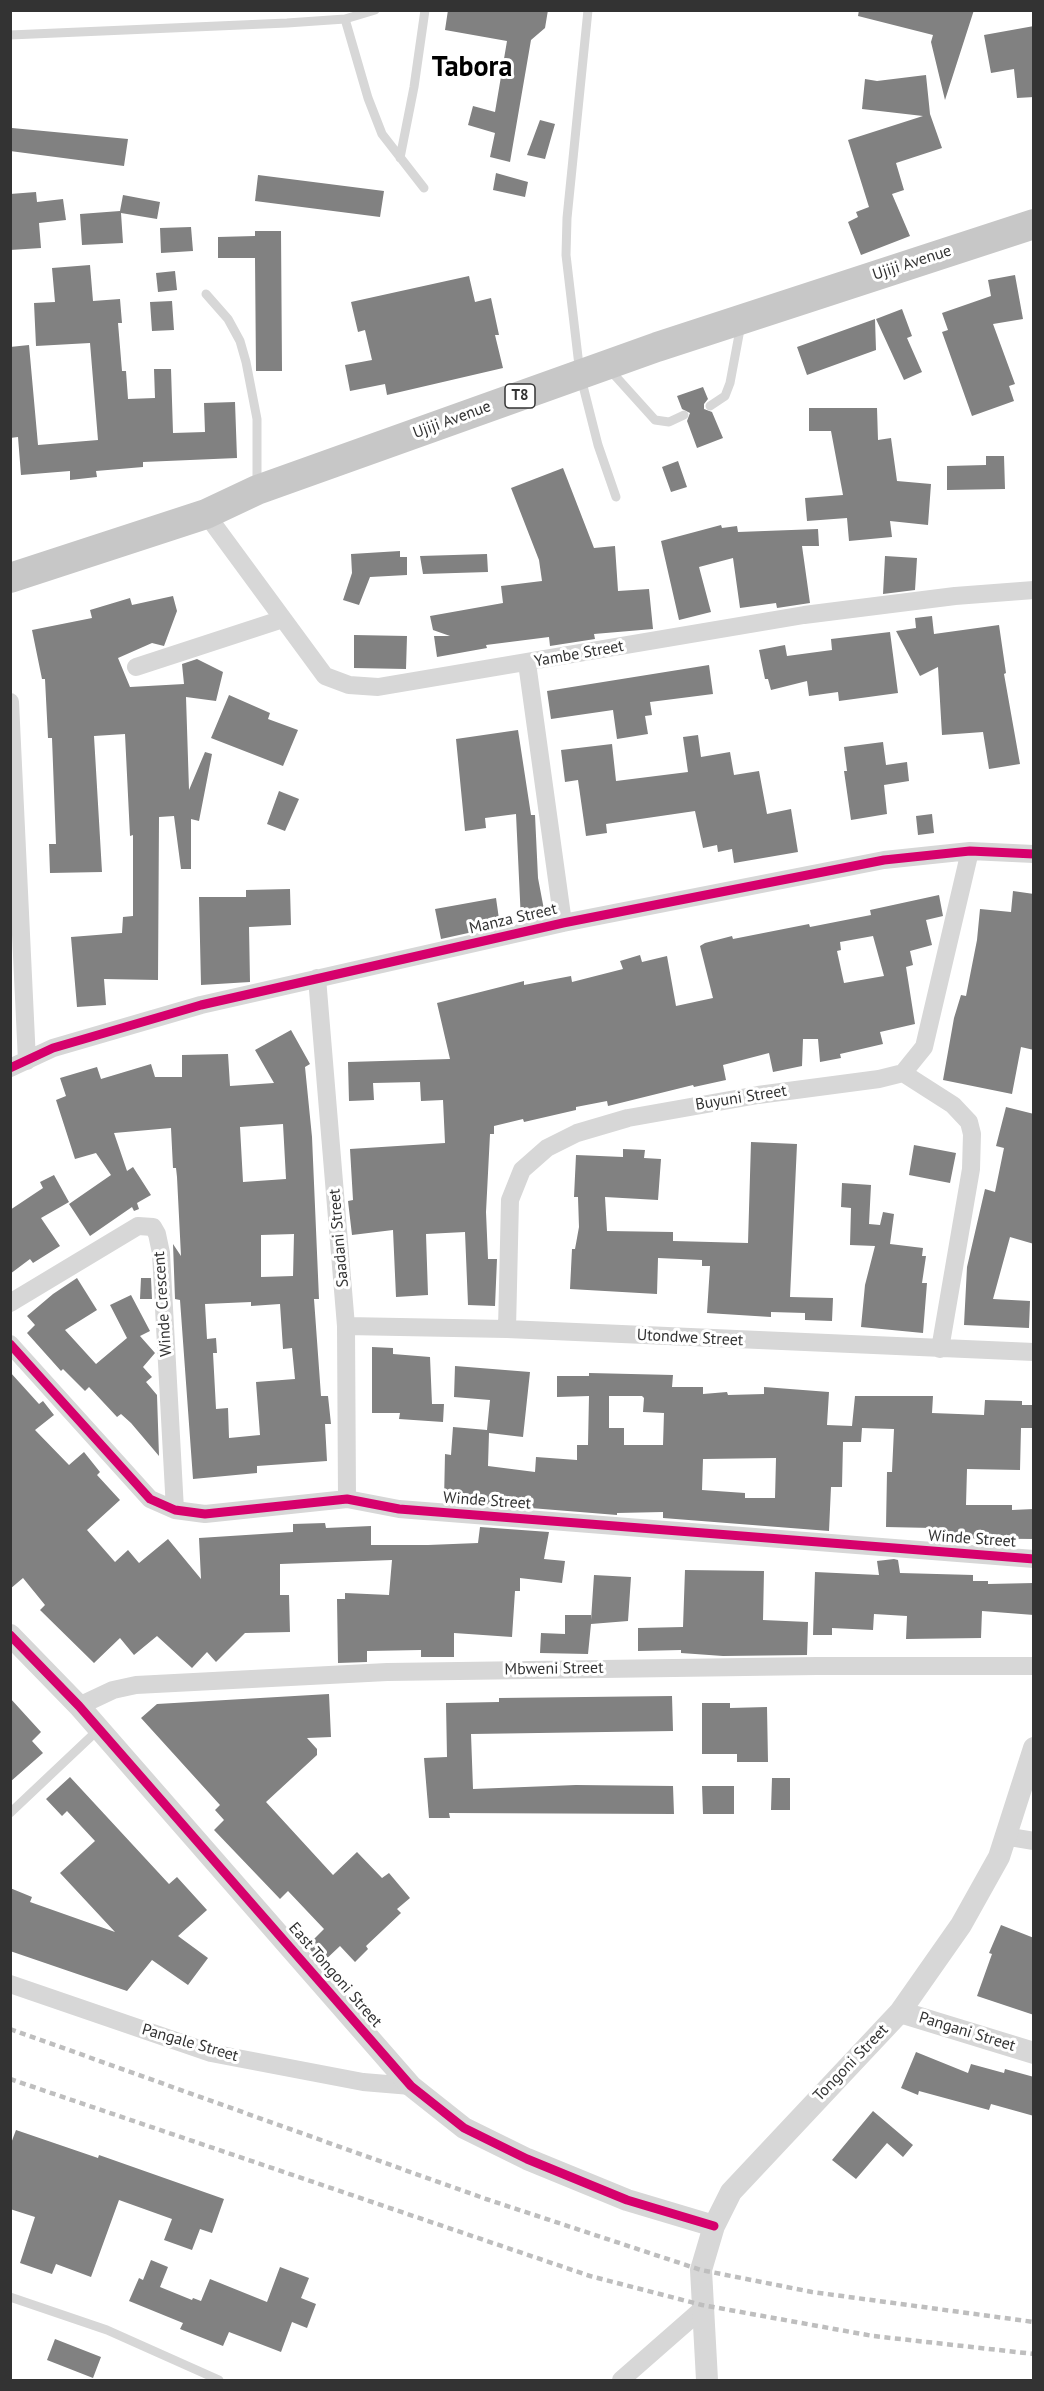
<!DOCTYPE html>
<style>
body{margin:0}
#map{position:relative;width:1044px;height:2391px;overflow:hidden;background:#fff;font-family:"PT Sans",sans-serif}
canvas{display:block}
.frame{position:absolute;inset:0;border:12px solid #333;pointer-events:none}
</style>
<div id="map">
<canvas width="1044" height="2391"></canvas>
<div class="frame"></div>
</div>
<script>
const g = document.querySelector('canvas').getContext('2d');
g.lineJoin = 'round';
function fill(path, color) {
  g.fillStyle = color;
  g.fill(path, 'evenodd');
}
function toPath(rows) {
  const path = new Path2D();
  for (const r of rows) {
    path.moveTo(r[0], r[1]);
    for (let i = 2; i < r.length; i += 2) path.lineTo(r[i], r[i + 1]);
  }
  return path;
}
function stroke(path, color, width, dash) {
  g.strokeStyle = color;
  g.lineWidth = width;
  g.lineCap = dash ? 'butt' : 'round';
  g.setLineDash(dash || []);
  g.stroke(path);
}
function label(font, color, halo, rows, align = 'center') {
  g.font = font + ' "PT Sans",sans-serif';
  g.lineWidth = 6;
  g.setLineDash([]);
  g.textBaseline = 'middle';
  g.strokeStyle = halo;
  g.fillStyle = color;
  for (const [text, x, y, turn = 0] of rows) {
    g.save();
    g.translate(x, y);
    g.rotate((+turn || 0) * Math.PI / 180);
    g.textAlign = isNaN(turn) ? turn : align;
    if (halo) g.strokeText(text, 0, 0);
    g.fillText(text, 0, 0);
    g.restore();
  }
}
fill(toPath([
 [448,10,548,10,545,28,531,40,510,162,490,157,495,133,468,125,473,106,495,112,507,41,445,30],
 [859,10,974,10,945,100,931,42,933,35,858,16],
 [1034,26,1034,97,1017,98,1014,69,991,73,984,35],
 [926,75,930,114,942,148,896,163,904,190,892,194,910,236,861,255,848,222,858,217,856,212,869,207,848,140,923,116,862,109,865,79,877,81],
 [540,120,555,124,545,159,527,155],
 [12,128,128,139,124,166,10,151],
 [496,173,528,182,525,197,493,190],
 [258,175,384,191,380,217,255,201],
 [36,192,37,202,63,199,66,220,39,223,41,248,10,250,10,194],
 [123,195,160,202,157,219,121,213,123,243,82,245,80,214,120,211],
 [191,227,193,251,161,253,160,228],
 [255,231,281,231,282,371,256,371,255,258,218,258,218,237,255,236],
 [90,265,93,301,120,299,122,323,118,323,122,371,126,371,128,399,155,398,154,369,171,369,173,433,205,432,204,403,235,402,237,458,143,462,143,467,96,471,97,477,70,480,70,471,21,475,18,437,10,438,10,347,29,345,38,445,98,440,90,343,36,346,34,303,55,302,52,268],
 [175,271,177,290,158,292,156,273],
 [1015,275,1023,319,993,324,1015,384,1009,386,1014,401,972,416,942,332,948,330,942,313,991,296,988,280],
 [469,276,475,302,491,298,499,335,495,335,503,368,387,395,385,384,350,391,345,365,372,360,365,330,358,332,351,302],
 [172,301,174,330,152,331,150,302],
 [902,309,912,336,907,338,922,372,904,380,876,319],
 [875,319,876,350,807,375,797,347],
 [703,387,708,399,704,404,704,409,712,412,723,438,697,448,687,421,690,413,682,409,677,396],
 [809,408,877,408,878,440,891,438,897,481,931,484,928,525,890,521,892,537,849,541,847,518,807,521,805,498,843,495,831,431,809,431],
 [986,456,1004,456,1005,489,947,490,947,466,986,465],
 [678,461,687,487,671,492,662,467],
 [563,468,594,548,615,546,618,591,649,589,653,629,594,634,595,639,550,646,549,637,486,645,487,648,437,657,434,636,450,636,433,630,430,616,503,603,501,586,542,581,539,560,511,488],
 [721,525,722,528,737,526,738,532,818,529,819,546,802,546,810,603,777,608,776,603,740,608,733,558,699,567,711,612,679,620,661,541],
 [400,551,400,557,407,557,407,575,370,577,359,605,343,600,352,573,351,554],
 [487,554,488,572,423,574,420,556],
 [885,556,917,558,915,590,883,594],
 [173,596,177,611,164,646,152,643,118,658,130,687,184,684,182,664,197,659,223,672,216,701,186,697,189,790,205,752,212,754,199,821,191,819,191,869,181,869,174,816,159,817,158,980,104,979,106,1005,77,1007,71,937,122,933,123,917,133,916,133,835,130,836,125,734,94,736,102,872,50,873,49,844,56,844,52,738,48,738,45,679,42,679,32,630,92,618,90,610,130,598,132,605],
 [932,616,934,634,999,625,1006,673,1004,674,1020,764,989,769,983,732,942,735,938,667,920,676,896,631,916,628,915,618],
 [890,632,898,693,839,701,838,692,809,696,807,681,771,690,768,679,765,679,759,650,785,645,787,656,832,650,831,639],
 [354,635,407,636,406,669,354,668],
 [709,665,713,694,650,702,652,715,645,716,648,734,617,739,613,710,551,719,547,691],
 [229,695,270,713,268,719,298,730,283,766,211,738],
 [518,730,531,815,535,815,538,878,545,915,521,921,516,814,485,818,486,828,465,831,456,739],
 [698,735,701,757,730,752,734,775,759,771,767,814,791,809,798,852,734,863,732,849,718,852,717,845,703,848,695,811,606,824,607,833,586,836,578,780,565,782,561,750,612,744,616,781,688,772,683,737],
 [883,742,886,765,907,762,909,781,884,785,887,814,851,820,844,771,847,771,844,747],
 [279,791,299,799,285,831,267,824],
 [932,814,934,833,918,835,916,816],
 [290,889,291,925,249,927,250,982,201,985,199,897,246,897,246,890],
 [1013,891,1034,894,1034,1050,1021,1047,1012,1094,943,1080,954,1018,961,995,966,996,977,940,980,909,1011,912],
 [939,895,943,916,926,920,932,945,910,951,913,965,906,967,915,1024,880,1032,883,1044,840,1054,841,1058,820,1062,818,1039,803,1039,802,1066,773,1072,769,1053,723,1065,726,1080,694,1087,693,1085,608,1106,607,1101,576,1107,576,1110,524,1122,523,1119,494,1126,494,1134,490,1134,486,1212,488,1259,497,1259,495,1306,468,1305,465,1232,426,1234,428,1295,396,1297,393,1230,352,1235,348,1201,353,1200,350,1149,445,1143,443,1100,421,1101,420,1082,373,1083,374,1100,349,1101,348,1062,450,1059,437,1003,524,981,524,985,571,976,572,982,623,969,620,961,640,955,642,962,667,956,676,1006,713,998,700,946,705,943,732,936,733,939,809,924,810,927,871,915,870,910],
 [873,936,884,976,844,983,837,951,841,950,840,942],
 [496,898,500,926,441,939,435,909],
 [291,1030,310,1064,305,1067,312,1137,319,1299,314,1299,321,1396,328,1396,331,1424,325,1424,327,1461,257,1466,257,1473,193,1479,180,1300,175,1299,173,1244,181,1256,177,1177,176,1168,173,1168,171,1128,114,1133,127,1171,133,1167,151,1195,137,1203,139,1209,134,1211,132,1207,90,1236,69,1204,111,1175,96,1153,75,1159,56,1100,66,1096,60,1078,97,1067,101,1079,151,1064,155,1077,182,1077,182,1055,228,1054,230,1086,274,1083,255,1050],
 [283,1124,286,1179,243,1182,240,1127],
 [294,1234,293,1276,261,1277,261,1235],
 [251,1302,251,1306,280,1304,283,1349,292,1348,295,1379,256,1382,260,1435,229,1438,228,1408,216,1409,213,1353,217,1353,216,1338,207,1339,205,1304],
 [1006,1107,1034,1114,1034,1244,1010,1237,993,1299,1030,1301,1029,1328,964,1325,967,1267,985,1189,995,1192,1004,1148,996,1146],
 [751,1142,797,1144,790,1297,833,1298,832,1321,805,1320,805,1313,771,1312,771,1317,707,1313,710,1266,702,1266,702,1260,658,1258,657,1294,570,1289,572,1249,575,1249,579,1227,578,1197,574,1197,576,1155,623,1157,623,1149,645,1150,644,1158,661,1159,658,1200,605,1197,607,1231,673,1232,673,1241,748,1243],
 [914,1145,956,1153,950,1183,909,1175],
 [54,1175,69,1202,41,1218,60,1246,33,1263,30,1259,10,1274,10,1210,43,1188,40,1182],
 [842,1183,871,1185,869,1224,880,1225,883,1212,894,1214,890,1244,923,1248,922,1256,926,1256,922,1283,927,1283,923,1333,861,1327,865,1285,875,1246,850,1245,851,1208,841,1207],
 [77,1278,97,1310,65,1330,96,1364,127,1338,110,1305,131,1295,150,1331,140,1336,155,1353,143,1367,152,1377,146,1382,157,1395,159,1456,131,1423,121,1414,117,1417,89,1387,85,1391,63,1369,61,1371,27,1333,35,1325,27,1316,53,1294],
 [141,1278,151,1278,152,1299,140,1299],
 [372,1347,393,1348,393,1354,430,1357,432,1404,444,1404,443,1422,399,1419,400,1413,372,1413],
 [455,1366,530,1372,523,1437,489,1433,488,1466,535,1472,536,1457,577,1460,577,1445,588,1445,589,1396,557,1397,557,1376,589,1376,589,1373,673,1375,672,1387,703,1387,703,1394,727,1392,728,1395,764,1394,764,1387,829,1392,827,1425,852,1426,855,1396,933,1396,932,1413,984,1415,985,1400,1022,1401,1022,1405,1034,1405,1034,1428,1021,1428,1020,1470,967,1469,966,1505,1012,1505,1012,1510,1034,1509,1034,1539,933,1538,933,1528,886,1527,887,1472,892,1472,894,1429,862,1428,861,1442,843,1442,842,1487,831,1487,829,1531,663,1518,663,1512,617,1513,617,1515,444,1501,445,1454,451,1455,453,1427,487,1430,490,1400,454,1397],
 [609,1396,642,1396,644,1398,643,1412,664,1413,663,1445,624,1445,624,1428,609,1428],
 [776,1458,775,1498,745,1498,745,1493,702,1490,703,1459],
 [10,1372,39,1404,43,1401,54,1415,35,1430,69,1465,84,1452,100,1472,97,1475,120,1500,87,1530,115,1562,128,1550,139,1563,168,1539,201,1579,199,1538,293,1532,293,1524,325,1523,326,1528,371,1526,371,1545,428,1545,478,1543,480,1527,549,1532,544,1559,565,1561,562,1583,520,1578,520,1591,515,1591,512,1637,454,1633,454,1657,421,1657,421,1650,367,1651,367,1662,338,1663,337,1599,345,1599,345,1593,389,1595,392,1560,280,1564,280,1595,289,1595,290,1632,245,1633,216,1662,207,1652,192,1668,157,1636,134,1655,120,1638,94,1663,40,1610,45,1605,23,1578,10,1589],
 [894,1559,898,1560,900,1573,973,1575,973,1581,988,1581,988,1584,1034,1583,1034,1615,982,1611,981,1638,906,1639,907,1616,874,1614,873,1630,832,1628,832,1635,813,1635,815,1572,879,1575,877,1561],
 [685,1570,764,1571,763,1620,808,1622,807,1655,723,1656,681,1653,681,1650,638,1651,638,1628,683,1627],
 [594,1575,631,1577,628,1621,591,1624,588,1654,540,1653,541,1633,565,1634,565,1615,591,1615,591,1620],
 [329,1694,331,1737,307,1738,317,1749,317,1755,266,1802,333,1875,357,1852,382,1878,389,1873,410,1898,397,1909,401,1913,366,1946,368,1949,355,1962,340,1946,322,1963,307,1946,324,1929,288,1891,280,1899,214,1830,224,1820,215,1810,220,1805,141,1718,157,1704],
 [672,1696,673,1731,471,1734,473,1789,576,1785,673,1786,674,1814,449,1813,450,1818,429,1818,424,1758,447,1757,446,1703,499,1702,499,1698],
 [10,1698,41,1732,32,1741,43,1753,10,1782],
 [702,1703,730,1703,730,1708,767,1707,768,1762,737,1762,737,1754,702,1754],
 [70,1777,169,1884,177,1877,207,1910,178,1936,208,1958,188,1985,152,1960,127,1991,10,1951,10,1888,32,1897,30,1902,115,1932,60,1873,95,1841,67,1811,62,1816,46,1799],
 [772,1778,790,1778,790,1810,771,1810],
 [702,1786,734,1786,734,1814,703,1814],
 [1001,1925,1034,1938,1034,2015,977,1996,992,1954,989,1953],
 [916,2052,968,2073,971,2064,1004,2073,1005,2069,1034,2077,1034,2116,991,2104,989,2110,919,2091,918,2095,901,2088],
 [873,2111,913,2145,903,2157,887,2143,856,2179,832,2160],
 [16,2130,98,2158,99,2155,224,2199,212,2233,200,2229,192,2250,164,2240,172,2219,119,2200,91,2277,56,2264,52,2274,20,2263,35,2217,10,2209,10,2146],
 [151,2260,168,2267,160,2287,192,2300,193,2298,201,2301,210,2279,267,2302,280,2267,309,2278,301,2298,316,2304,307,2328,292,2322,281,2352,229,2332,223,2346,180,2329,183,2323,129,2301,139,2278,143,2280],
 [55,2339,101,2357,93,2378,47,2360]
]), '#818181');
stroke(toPath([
 [588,10,567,218,566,255,580,374,598,445,616,497],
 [345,19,368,98,382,134,424,188],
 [10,35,287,23,345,19,375,10],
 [400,158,414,87,425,10],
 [206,294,228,319,240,341,246,362,257,419,257,485],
 [609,369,655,420,669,422,684,415],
 [710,406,725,396,730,383,741,324],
 [10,1813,99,1729],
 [10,2297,107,2330,219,2380]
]), '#d7d7d7', 9);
stroke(toPath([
 [206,514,325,676,349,685,378,687,804,615,955,596,1034,590],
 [527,663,563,923],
 [136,667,283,619],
 [10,702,27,1061],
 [317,978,346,1326,347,1499],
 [10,1068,53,1048,201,1005,563,923,884,860,970,851,1034,854],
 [903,1073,953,1105,969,1122,972,1134,971,1169,940,1349],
 [10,1303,138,1226,153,1227,157,1234,161,1253,175,1510],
 [346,1326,507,1329,1034,1352],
 [507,1329,510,1200,522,1170,547,1148,577,1133,628,1118,758,1095,879,1079,903,1073,924,1047,970,851],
 [10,1344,150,1499,175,1510,205,1514,347,1499,399,1509,1034,1559],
 [79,1706,113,1690,136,1685,387,1672,817,1666,1034,1666],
 [1004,1836,1034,1841],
 [10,1984,211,2053,363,2082,411,2086],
 [621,2380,702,2309]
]), '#d7d7d7', 18);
stroke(toPath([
 [10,1635,79,1706,411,2086,464,2128,527,2159,627,2200,714,2226],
 [900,2012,1034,2053],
 [707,2380,701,2270,714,2226,731,2192,900,2012,961,1925,999,1857,1034,1748]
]), '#d7d7d7', 22);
stroke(toPath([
 [10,578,206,514,257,490,657,347,1034,224]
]), '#c7c7c7', 30);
stroke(toPath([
 [10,2029,486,2199,701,2270,812,2292,1034,2322],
 [10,2079,590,2276,702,2305,873,2336,1034,2354]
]), '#bebebe', 4.5, [6, 4.5]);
stroke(toPath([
 [10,1068,53,1048,201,1005,563,923,884,860,970,851,1034,854],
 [10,1344,150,1499,175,1510,205,1514,347,1499,399,1509,1034,1559],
 [10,1635,79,1706,411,2086,464,2128,527,2159,627,2200,714,2226]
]), '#d6006c', 9);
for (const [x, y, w] of [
 [520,396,30]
]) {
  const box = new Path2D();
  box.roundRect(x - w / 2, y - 12, w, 24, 4.5);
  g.fillStyle = '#fff';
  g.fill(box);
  stroke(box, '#333', 1.5);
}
label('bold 15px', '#333', null, [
 ["T8",520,396]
]);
label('16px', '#333', '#fff', [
 ["Ujiji Avenue",912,263,-18],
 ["Ujiji Avenue",452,420,-20],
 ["Yambe Street",579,654,-10],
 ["Manza Street",513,919,-13],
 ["Buyuni Street",741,1098,-9],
 ["Saadani Street",339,1238,-95],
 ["Winde Crescent",163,1304,-94],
 ["Utondwe Street",690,1338,3],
 ["Winde Street",487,1501,4],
 ["Winde Street",972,1539,4],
 ["Mbweni Street",554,1669,-1],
 ["East Tongoni Street",335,1975,49],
 ["Pangani Street",967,2032,17],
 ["Pangale Street",190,2043,16],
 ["Tongoni Street",851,2063,-46]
]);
label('bold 28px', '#000', '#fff', [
 ["Tabora",472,68]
]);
</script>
